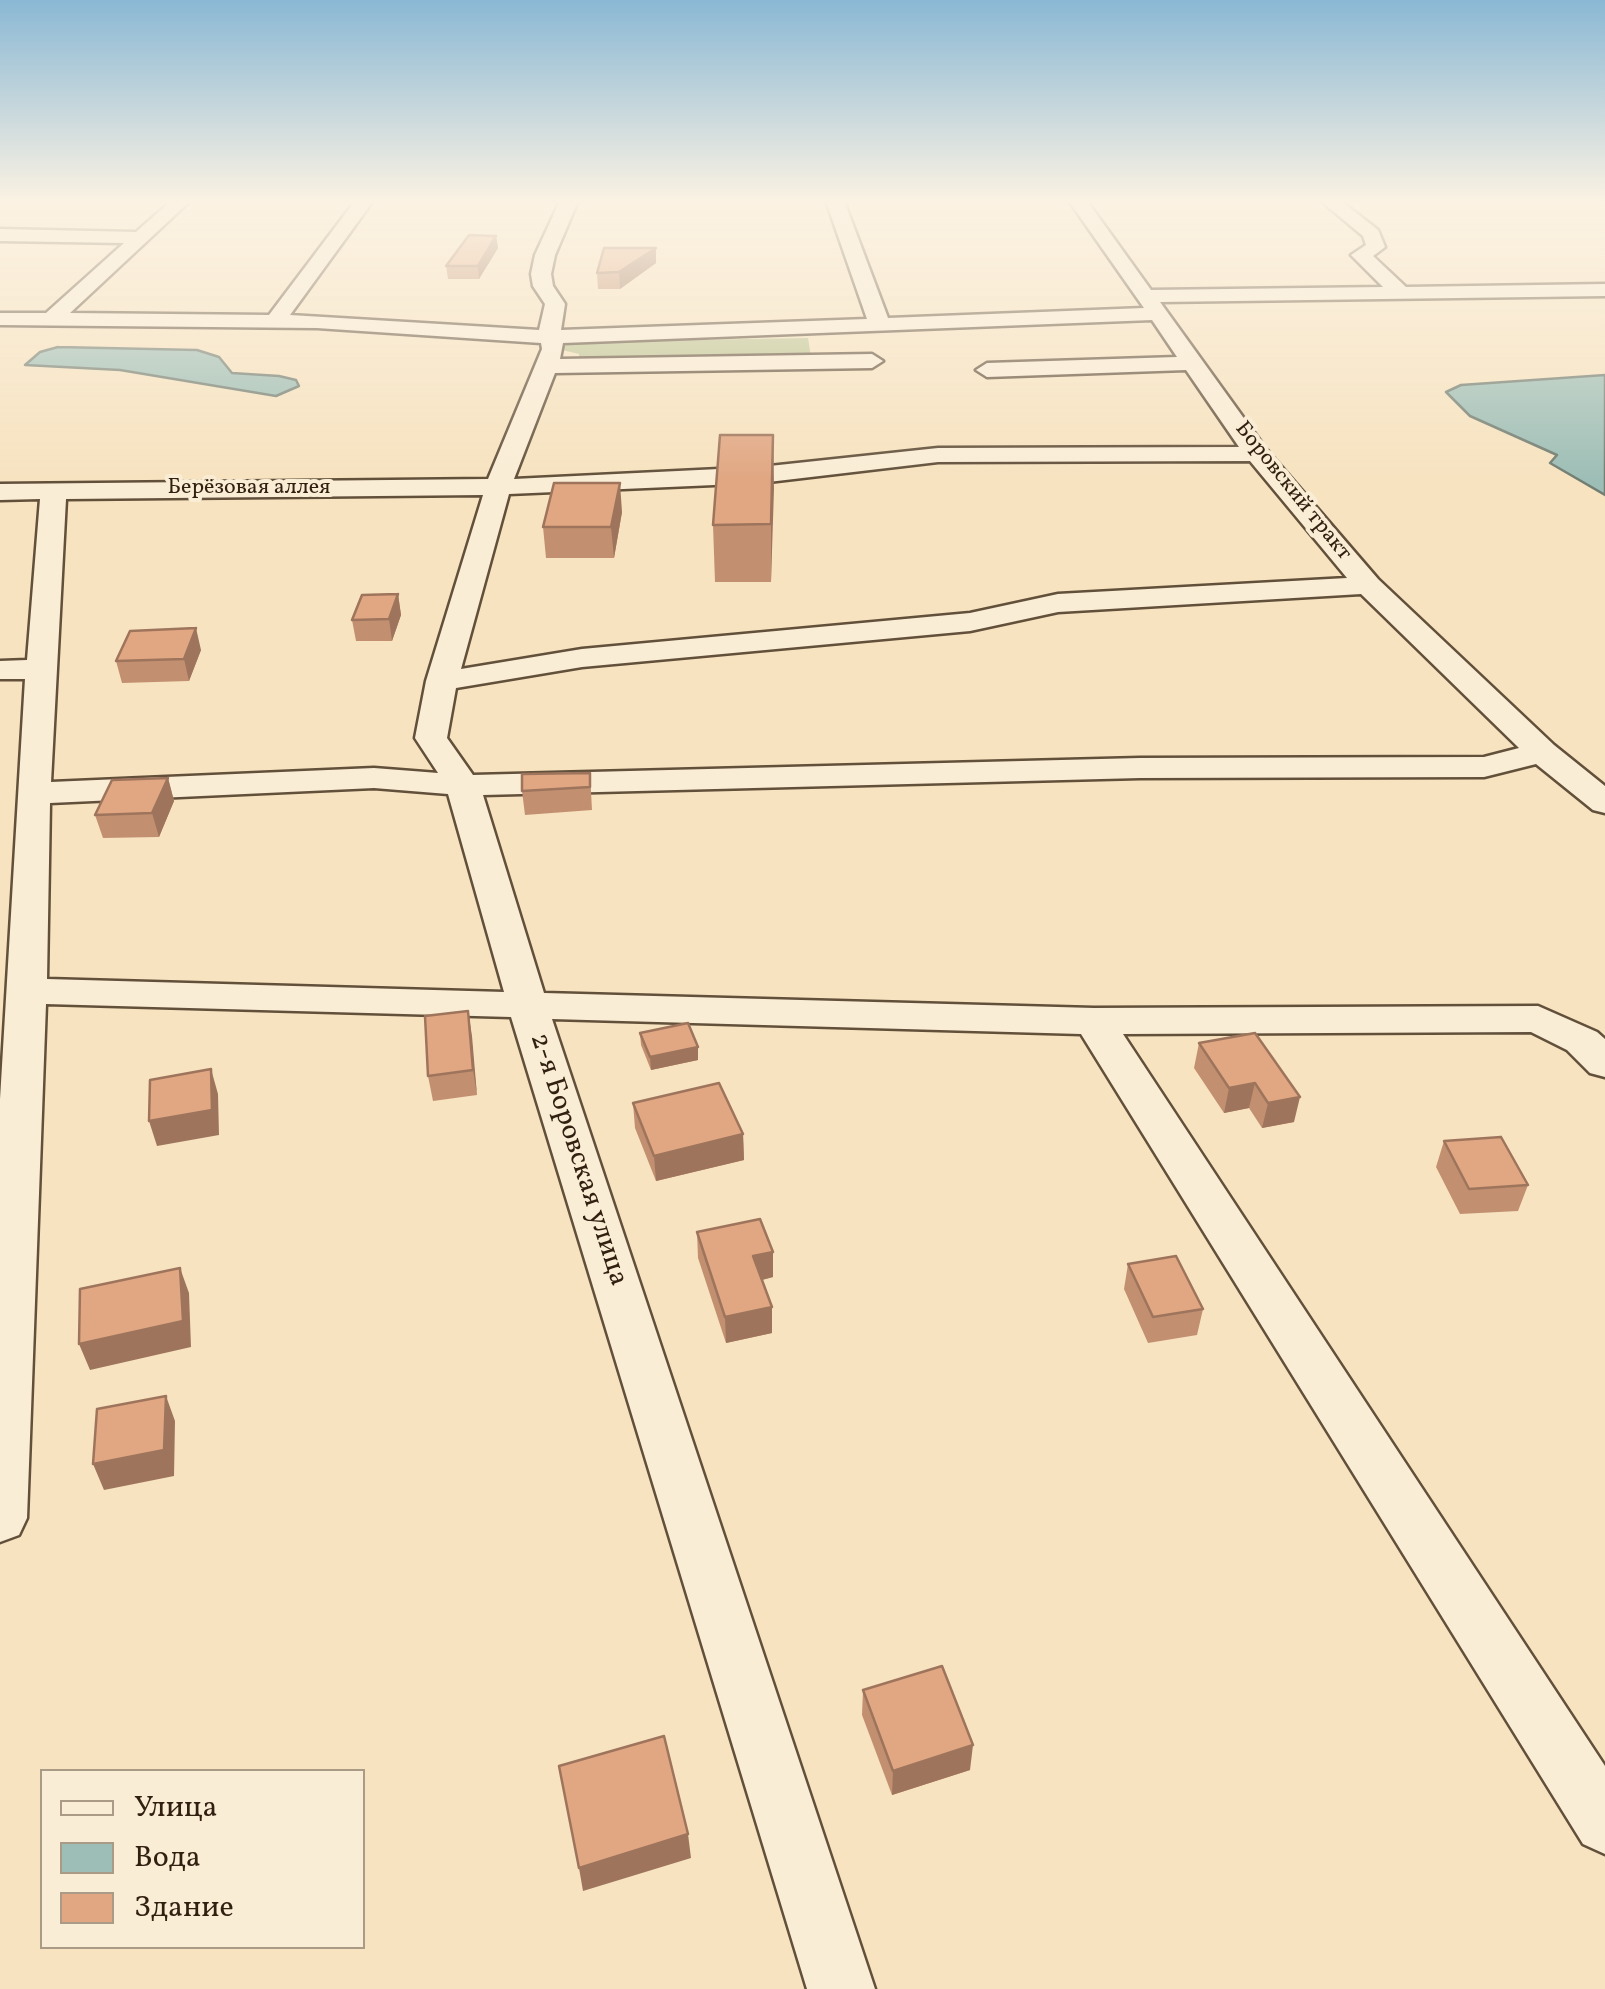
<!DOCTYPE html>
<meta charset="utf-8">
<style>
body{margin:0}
#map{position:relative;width:1605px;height:1989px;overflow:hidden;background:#f7e3c0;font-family:Vollkorn,serif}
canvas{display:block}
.legend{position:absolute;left:40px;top:1769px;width:325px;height:180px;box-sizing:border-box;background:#faedd6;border:2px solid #aa9b86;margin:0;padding:12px 18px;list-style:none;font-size:30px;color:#311f0f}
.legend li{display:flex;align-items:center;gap:20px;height:50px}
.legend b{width:50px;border:2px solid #aa9b86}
</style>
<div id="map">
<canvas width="1605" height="1989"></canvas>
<ul class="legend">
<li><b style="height:12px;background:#faedd6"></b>Улица</li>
<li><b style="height:28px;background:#9dbeb6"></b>Вода</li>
<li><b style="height:28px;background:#e1a783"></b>Здание</li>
</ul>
</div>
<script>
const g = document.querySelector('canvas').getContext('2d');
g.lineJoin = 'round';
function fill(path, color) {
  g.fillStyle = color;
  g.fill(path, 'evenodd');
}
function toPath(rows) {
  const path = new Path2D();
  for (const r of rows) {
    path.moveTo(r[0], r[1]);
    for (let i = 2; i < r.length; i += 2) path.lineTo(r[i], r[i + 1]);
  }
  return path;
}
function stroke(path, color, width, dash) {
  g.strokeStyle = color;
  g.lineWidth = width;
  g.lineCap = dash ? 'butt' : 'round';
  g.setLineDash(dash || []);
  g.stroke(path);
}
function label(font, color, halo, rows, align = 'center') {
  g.font = font + ' Vollkorn,serif';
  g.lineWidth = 8;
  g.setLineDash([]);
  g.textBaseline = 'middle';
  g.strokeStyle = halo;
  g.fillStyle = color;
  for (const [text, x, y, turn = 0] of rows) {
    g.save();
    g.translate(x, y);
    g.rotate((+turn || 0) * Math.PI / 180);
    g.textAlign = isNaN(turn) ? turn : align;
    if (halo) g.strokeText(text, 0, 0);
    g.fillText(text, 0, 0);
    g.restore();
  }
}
fill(toPath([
 [808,338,811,357,579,361,579,354,562,350,566,342]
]), '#bcc493');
const water = toPath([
 [58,347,197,350,219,357,232,373,279,376,296,380,299,386,276,396,120,370,25,365,40,352,58,347],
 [1605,375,1605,495,1550,463,1557,455,1470,416,1446,392,1461,385,1605,375]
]);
fill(water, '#9dbeb6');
stroke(water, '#727e73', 2.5);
const minor = toPath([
 [171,201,190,201,70,313,269,315,355,201,373,201,290,315,539,330,545,304,533,286,531,274,535,255,560,201,578,201,555,255,551,274,553,286,565,304,561,330,867,319,826,201,844,201,888,318,1144,308,1069,201,1087,201,1151,290,1383,287,1351,255,1366,245,1363,236,1321,201,1341,201,1378,230,1385,247,1373,256,1406,287,1605,284,1605,296,1160,302,1266,449,1378,579,1554,745,1605,786,1605,813,1593,810,1536,764,1484,777,1140,778,483,795,544,993,1094,1008,1538,1006,1597,1032,1605,1039,1605,1077,1590,1073,1567,1050,1531,1032,1123,1034,1605,1766,1605,1854,1583,1844,1081,1034,552,1019,875,1989,807,1989,511,1017,46,1004,27,1518,19,1535,0,1542,0,1099,25,679,0,679,0,661,27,660,40,499,0,500,0,484,488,479,542,349,541,343,317,328,0,325,0,313,46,313,124,243,0,241,0,229,136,232,171,201],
 [1152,320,1177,357,987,363,976,370,987,377,1186,370,1239,447,938,448,760,467,514,479,555,373,872,368,883,361,872,354,560,359,563,343,1152,320],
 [1250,461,1347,578,1058,594,970,613,582,649,461,669,509,494,760,483,938,462,1250,461],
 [483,495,426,681,415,738,438,773,374,768,51,782,66,499,483,495],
 [1361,594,1519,748,1484,757,1140,758,473,775,447,738,456,688,582,667,970,631,1058,612,1361,594],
 [374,788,448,794,504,992,47,979,50,803,374,788]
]);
stroke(minor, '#62503b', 5);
fill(minor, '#faedd6');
fill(toPath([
 [496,236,498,248,479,279,448,279,446,266],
 [656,248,656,263,620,289,598,289,597,273],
 [773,435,771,582,715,582,713,525],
 [622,512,614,558,546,558,543,527],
 [398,594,401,615,392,641,356,641,352,620],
 [201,650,189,681,122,683,116,661],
 [590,773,592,810,525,815,522,791],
 [168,778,174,801,159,837,103,838,95,815],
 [468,1011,477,1095,433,1101,428,1076],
 [640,1033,698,1047,698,1060,651,1070,641,1045],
 [1255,1033,1294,1122,1262,1128,1249,1108,1224,1113,1194,1068,1199,1043],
 [633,1103,743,1134,744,1160,656,1181,635,1128],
 [1444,1141,1528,1185,1518,1211,1460,1214,1436,1167],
 [697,1232,773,1277,762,1280,772,1307,772,1333,726,1343,698,1258],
 [1128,1264,1203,1309,1197,1335,1148,1343,1124,1289],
 [863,1690,970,1770,892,1795,862,1715]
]), '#c29071');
fill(toPath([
 [496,236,498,248,479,279,478,266],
 [656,248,656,263,620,289,619,272],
 [773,435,774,489,771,582,771,524],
 [620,483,622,512,614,558,611,527],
 [398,594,401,615,392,641,389,619],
 [196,628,201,650,189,681,184,659],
 [168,778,174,801,159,837,152,813],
 [468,1011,472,1036,477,1095,473,1070],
 [698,1047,698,1060,651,1070,650,1057],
 [211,1069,218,1094,219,1135,157,1146,149,1121],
 [1255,1083,1249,1108,1224,1113,1229,1088],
 [1300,1097,1294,1122,1262,1128,1268,1103],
 [743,1134,744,1160,656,1181,654,1156],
 [773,1252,773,1277,754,1282,753,1256],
 [180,1268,189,1293,191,1347,90,1370,79,1344],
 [772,1307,772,1333,726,1343,725,1317],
 [166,1396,175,1421,174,1476,104,1490,93,1464],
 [973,1745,970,1770,892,1795,893,1771],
 [688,1834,691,1858,583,1891,579,1868]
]), '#9e755c');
const building = toPath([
 [469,235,496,236,478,266,446,266,469,235],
 [604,248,656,248,619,272,597,273,604,248],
 [720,435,773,435,771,524,713,525,720,435],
 [554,483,620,483,611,527,543,527,554,483],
 [398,594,389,619,352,620,362,595,398,594],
 [196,628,184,659,116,661,130,631,196,628],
 [590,773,590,787,522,791,522,774,590,773],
 [168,778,152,813,95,815,112,780,168,778],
 [468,1011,473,1070,428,1076,425,1016,468,1011],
 [688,1023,698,1047,650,1057,640,1033,688,1023],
 [1255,1033,1300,1097,1268,1103,1255,1083,1229,1088,1199,1043,1255,1033],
 [211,1069,212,1110,149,1121,150,1080,211,1069],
 [719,1083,743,1134,654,1156,633,1103,719,1083],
 [1501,1137,1528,1185,1469,1189,1444,1141,1501,1137],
 [760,1219,773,1252,753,1256,772,1307,725,1317,697,1232,760,1219],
 [1176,1256,1203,1309,1153,1317,1128,1264,1176,1256],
 [180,1268,183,1321,79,1344,80,1289,180,1268],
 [166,1396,164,1450,93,1464,97,1409,166,1396],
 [942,1666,973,1745,893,1771,863,1690,942,1666],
 [664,1736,688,1834,579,1868,559,1766,664,1736]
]);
fill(building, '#e1a783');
stroke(building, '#9e755c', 2.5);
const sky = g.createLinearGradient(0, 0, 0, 479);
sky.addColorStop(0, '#8ab8d4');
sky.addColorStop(0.42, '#fbf2e3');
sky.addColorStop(1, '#fbf2e300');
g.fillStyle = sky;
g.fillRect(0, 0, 1605, 479);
label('22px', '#311f0f', '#faedd6', [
 ["Берёзовая аллея",249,489],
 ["Боровский тракт",1292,492,51]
]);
label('28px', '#311f0f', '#faedd6', [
 ["2-я Боровская улица",577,1160,72]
]);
</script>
